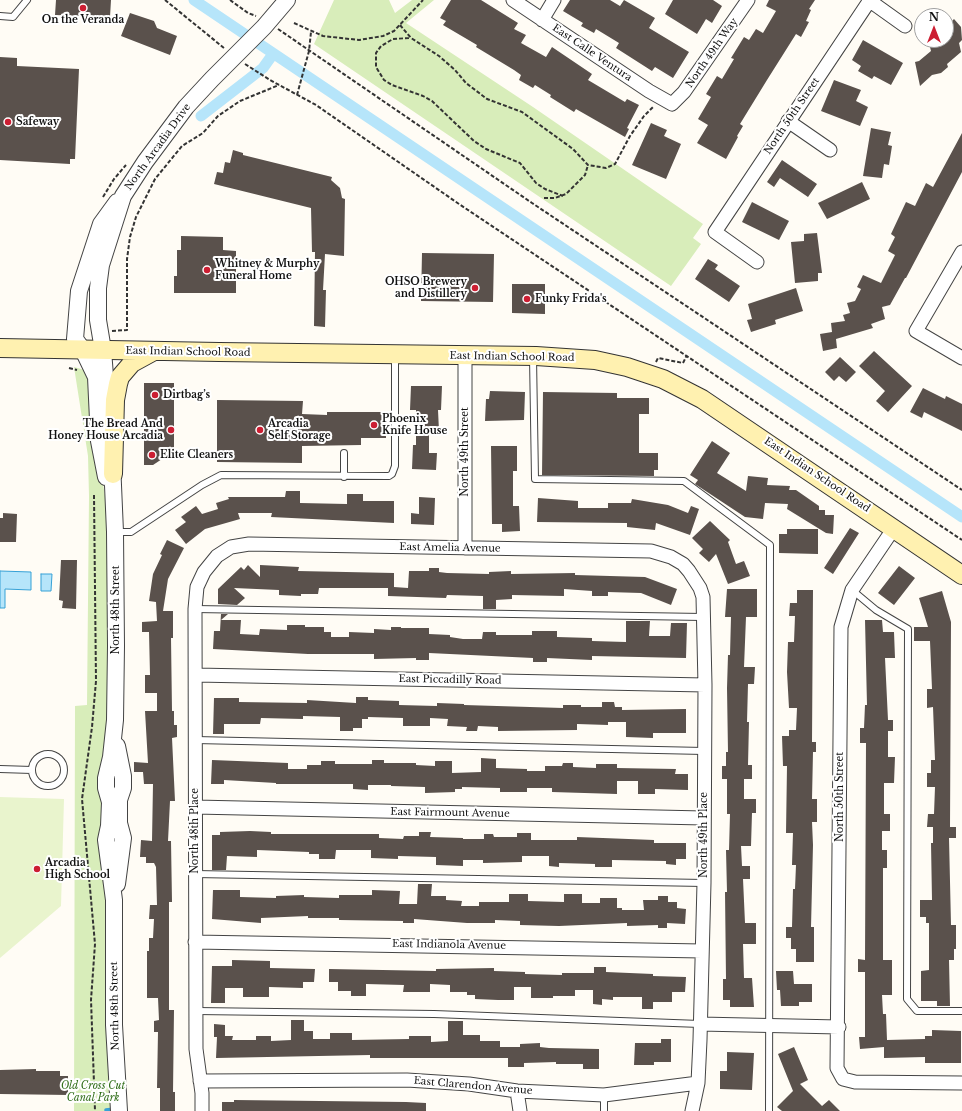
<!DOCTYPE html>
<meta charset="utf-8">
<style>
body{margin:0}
#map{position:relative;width:962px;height:1111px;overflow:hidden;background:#fffcf5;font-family:"Libre Baskerville",serif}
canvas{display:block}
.north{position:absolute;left:914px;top:8px;width:40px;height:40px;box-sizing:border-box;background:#fff;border:1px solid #a0a0a0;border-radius:50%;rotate:0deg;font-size:11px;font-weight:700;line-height:16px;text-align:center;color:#111}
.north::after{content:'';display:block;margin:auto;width:14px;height:18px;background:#cc1e32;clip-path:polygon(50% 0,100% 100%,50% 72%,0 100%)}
</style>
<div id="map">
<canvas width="962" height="1111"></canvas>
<div class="north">N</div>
</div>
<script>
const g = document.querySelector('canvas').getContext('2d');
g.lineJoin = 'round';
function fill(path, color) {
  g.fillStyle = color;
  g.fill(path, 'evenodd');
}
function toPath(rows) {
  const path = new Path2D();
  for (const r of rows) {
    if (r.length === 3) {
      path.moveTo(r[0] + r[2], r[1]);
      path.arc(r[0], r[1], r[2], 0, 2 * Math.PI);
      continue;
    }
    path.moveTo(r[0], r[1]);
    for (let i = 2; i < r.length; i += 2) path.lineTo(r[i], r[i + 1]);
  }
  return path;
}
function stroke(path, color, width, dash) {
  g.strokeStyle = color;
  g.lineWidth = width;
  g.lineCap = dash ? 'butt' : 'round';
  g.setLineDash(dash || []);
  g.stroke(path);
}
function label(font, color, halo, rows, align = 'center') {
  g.font = font + ' "Libre Baskerville",serif';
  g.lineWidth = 4;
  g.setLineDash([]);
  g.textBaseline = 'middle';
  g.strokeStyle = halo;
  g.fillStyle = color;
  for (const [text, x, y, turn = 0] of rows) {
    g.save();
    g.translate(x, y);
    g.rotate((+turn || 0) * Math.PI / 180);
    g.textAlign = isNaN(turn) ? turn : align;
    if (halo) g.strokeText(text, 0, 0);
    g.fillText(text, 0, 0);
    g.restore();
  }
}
fill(toPath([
 [334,0,389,0,395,13,412,0,434,0,406,23,533,107,703,224,693,238,701,244,671,286,314,44],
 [74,367,85,370,89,375,97,446,108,515,107,866,113,1111,74,1111,75,706,87,705,89,496,88,456]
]), '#d8edba');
fill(toPath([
 [0,797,64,799,61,906,0,958]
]), '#e9f4cd');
const water = toPath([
 [0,571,31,572,31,590,5,589,5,608,0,608,0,571],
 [41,574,52,574,51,591,41,591,41,574]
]);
fill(water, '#b6e5fa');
stroke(water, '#37a1d6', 1);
stroke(toPath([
 [106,1110,114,1109]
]), '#37a1d6', 3.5);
stroke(toPath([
 [194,0,962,517],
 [201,116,263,68,273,54]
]), '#b6e5fa', 11);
fill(toPath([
 [56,0,111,0,110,17,55,15],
 [451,0,481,0,518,23,514,29,526,35,521,43,546,57,552,47,592,74,588,80,625,102,627,99,639,105,627,128,629,129,625,137,576,109,574,112,550,97,551,95,535,85,533,88,519,80,521,75,514,70,476,47,477,45,443,25,446,21,440,18],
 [570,0,610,0,620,6,624,0,655,18,649,28,689,52,673,78,655,67,652,71,616,48,619,43,596,29,594,33,581,26,583,23,563,11],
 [673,0,713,0,722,6,712,23,706,19,697,34,665,14],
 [769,0,815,0,809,9,811,10,806,21,809,22,801,37,796,34,767,80,740,124,743,126,737,136,738,137,726,159,697,143,708,125,698,119,711,97,706,94,717,76,722,79,734,59,731,58,744,37,749,40,756,29,763,33,776,11,766,6],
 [130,13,154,21,157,28,177,36,170,55,121,36],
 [954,19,961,27,962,40,959,43,961,52,947,64,948,67,941,73,932,75,920,86,915,62,919,61,931,51,929,43,932,40,946,40,946,27],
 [863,40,903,63,891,85,874,76,872,79,858,71,861,66,852,60],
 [0,57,17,58,17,66,79,69,75,159,70,159,70,164,0,160],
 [834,80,861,90,856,101,868,107,860,126,821,111],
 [651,123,667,130,664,136,681,144,666,179,632,165],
 [871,128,891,132,888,145,892,146,889,165,884,164,882,178,863,176],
 [962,133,962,172,906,278,905,278,890,305,882,307,885,319,871,324,873,328,836,339,837,348,823,351,820,334,832,332,831,323,845,321,843,315,850,313,847,303,855,301,861,289,857,287,863,275,881,283,895,255,888,251,895,237,891,234,906,202,915,206,926,183,933,187],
 [233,150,243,153,243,155,332,177,331,180,340,188,342,198,345,199,344,256,325,254,323,290,326,290,325,327,314,326,315,252,312,252,311,208,214,184,217,172,223,173,225,162,230,163],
 [782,160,817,184,808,197,780,178,774,187,767,182],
 [862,182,870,199,827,219,818,203],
 [752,202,789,221,779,240,742,222],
 [817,233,822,273,818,273,818,281,795,283,791,242,804,241,804,234],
 [181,236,223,237,223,250,236,251,236,293,174,293,174,276,177,276,177,250,181,250],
 [422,253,494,254,493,302,421,301],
 [708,259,718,265,715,269,740,286,729,302,695,279],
 [512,284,545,284,545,314,512,313],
 [796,288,803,311,775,320,776,324,751,332,747,320,752,319,748,304],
 [874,351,912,386,888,412,876,401,885,391,859,366],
 [840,357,856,372,846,382,839,376,834,381,825,372],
 [144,383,174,383,174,451,153,465,144,465],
 [411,386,442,386,441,410,438,410,439,431,429,432,429,453,437,453,436,470,412,469,413,445,416,445,416,410,410,410],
 [923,388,945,399,946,396,962,404,962,431,924,412,922,418,910,412],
 [490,391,525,392,524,420,485,421,486,399,489,399],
 [543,392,617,393,617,398,649,398,649,414,639,414,639,453,658,453,658,470,654,470,654,476,542,475],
 [217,400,303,401,302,414,327,415,327,412,386,412,386,438,361,438,361,445,302,446,302,463,217,462],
 [712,441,730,453,717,473,746,491,748,476,768,478,767,485,790,486,789,490,796,490,819,506,819,510,825,510,825,515,834,515,833,534,826,533,787,509,788,504,765,503,763,519,745,517,695,484,698,480,690,475],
 [491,446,517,446,517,471,513,471,513,506,519,506,520,531,502,532,502,524,492,524],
 [286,491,300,491,300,503,347,504,347,494,363,494,363,501,394,501,394,523,271,517,272,513,238,513,240,519,205,529,186,544,175,530,186,522,181,517,196,506,202,514,218,509,216,503,229,499,228,497,285,497],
 [419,497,435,498,434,525,411,524,411,513,419,514],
 [538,498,578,501,578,508,608,508,608,503,631,503,632,499,668,505,688,513,691,506,699,509,690,535,656,523,655,530,627,527,627,523,537,522],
 [3,513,17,514,16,542,0,542,0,518,3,518],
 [710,521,730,540,728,542,736,564,744,561,750,576,728,584,716,554,709,562,699,553,703,549,692,538],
 [850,528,859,533,833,574,824,568],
 [787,529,818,529,818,554,779,553,779,534,787,534],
 [167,540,184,548,168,579,163,611,173,611,173,638,171,638,172,711,174,711,174,725,177,725,177,737,172,738,175,801,170,801,168,841,171,841,172,902,169,902,169,1010,174,1010,173,1092,175,1092,175,1111,160,1111,160,1088,157,1088,158,1032,154,1032,154,1021,159,1020,158,998,147,998,147,951,149,951,149,938,153,938,154,919,149,919,150,905,157,905,156,867,154,863,146,863,146,857,140,857,141,840,152,841,153,784,144,784,143,772,134,772,134,762,148,763,145,711,157,711,157,693,145,693,145,675,150,675,149,632,142,632,142,622,157,621,156,602,149,601,153,574,162,555,160,554],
 [61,560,77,560,76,609,62,608,63,601,59,600],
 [248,565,260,577,260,565,299,567,298,571,394,573,394,587,408,588,409,571,429,571,429,568,439,568,439,572,447,573,489,574,489,572,511,571,511,574,575,573,575,575,645,577,677,589,671,605,641,593,608,592,608,596,592,596,592,591,564,589,564,596,512,595,512,599,496,600,496,609,483,609,483,596,447,595,446,598,388,596,388,588,319,588,318,594,301,594,301,596,279,595,279,590,234,588,245,598,237,605,218,604,218,589,241,567,244,570],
 [899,566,915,578,894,605,878,593],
 [727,589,757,589,757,617,746,617,744,667,755,667,754,684,748,684,747,722,749,722,748,765,752,765,752,779,744,779,744,799,756,799,756,813,752,813,751,846,741,846,742,866,750,866,750,879,743,879,745,923,756,923,756,944,743,944,744,978,752,978,754,1007,730,1007,730,1000,723,1000,723,979,726,979,725,892,727,892,726,850,729,850,730,814,727,814,727,779,722,779,722,766,726,766,726,752,728,752,727,688,728,655,730,655,731,617,725,617],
 [797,590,813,590,812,742,816,742,816,752,813,752,812,799,817,799,817,822,812,822,813,845,811,927,814,927,814,962,796,962,796,949,791,949,791,938,786,938,786,927,792,927,793,889,795,889,796,865,792,865,793,833,786,833,787,766,783,766,782,736,789,736,789,730,796,730,797,708,789,708,787,672,788,642,794,642,795,616,789,616,790,603,797,603],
 [942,591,951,622,950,827,956,827,956,838,949,838,951,925,956,925,956,949,954,949,954,960,949,960,950,1006,937,1006,937,1001,921,1001,921,971,929,970,929,923,926,923,926,917,920,917,920,900,932,900,931,843,933,843,933,827,927,827,928,814,934,814,935,787,927,787,927,773,931,773,931,760,935,760,933,707,927,708,927,689,932,689,930,641,914,641,914,627,928,627,919,598],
 [221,614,228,614,221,620,241,620,240,634,259,635,260,629,287,630,287,625,305,625,305,627,324,627,324,632,331,632,331,637,349,637,349,632,374,633,374,629,391,630,391,627,401,627,401,628,429,628,429,634,450,635,450,637,463,639,482,639,483,632,496,632,496,635,532,635,532,631,557,631,557,637,592,638,592,641,626,642,626,621,650,621,649,636,670,636,671,623,687,623,686,658,592,656,592,660,547,658,547,662,533,662,533,658,429,653,429,660,416,660,416,658,374,659,374,654,308,654,213,649,214,631,220,631],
 [865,620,882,620,883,632,894,632,895,658,885,658,888,720,893,720,893,731,888,731,888,757,895,757,894,783,884,783,884,814,890,814,890,831,882,831,882,850,887,850,887,868,883,868,883,960,892,960,892,995,882,995,883,1014,886,1014,887,1040,925,1039,925,1036,932,1036,932,1030,961,1031,961,1063,925,1063,925,1057,884,1058,884,1047,860,1049,859,1037,865,1037,865,972,858,972,858,959,865,960,866,743,860,743,860,728,864,728,865,705,867,705],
 [356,697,368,697,368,700,399,701,399,705,437,706,437,703,464,704,464,705,563,708,563,705,581,705,581,707,602,707,602,702,614,702,615,707,622,707,622,710,686,709,686,733,653,733,653,738,626,737,626,722,608,722,608,725,577,724,577,730,498,731,498,727,478,726,477,731,466,731,467,727,447,726,448,719,430,718,430,726,403,726,403,718,368,717,368,719,362,719,362,728,353,728,353,731,340,731,340,717,303,716,303,719,261,718,260,724,224,724,224,734,213,734,214,698,239,698,239,702,307,703,307,700,356,703],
 [481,758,496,759,496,768,527,769,527,771,545,771,545,766,562,766,563,763,573,763,573,767,596,768,596,764,617,764,617,768,676,769,675,774,688,774,688,790,655,789,655,794,638,794,638,781,617,781,617,794,552,792,552,788,527,788,527,792,500,792,500,788,462,787,462,789,455,789,455,792,425,793,425,787,391,786,391,785,368,785,368,790,353,789,353,784,276,784,276,783,224,780,224,784,211,784,212,760,288,763,288,769,307,769,307,765,321,765,321,761,335,761,335,764,372,764,372,760,384,760,384,763,416,763,416,765,435,766,435,761,452,761,452,773,481,772],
 [250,831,271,832,271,834,379,834,379,838,403,839,404,836,419,836,419,832,431,832,430,837,463,838,463,839,484,839,484,834,493,834,494,837,517,837,517,833,531,833,531,840,577,840,577,837,654,840,654,843,686,843,686,859,676,859,676,865,666,864,666,861,612,860,612,867,595,867,595,864,559,863,559,867,549,866,549,856,522,856,522,862,483,863,483,860,463,860,463,866,436,865,436,857,398,856,398,859,371,858,371,850,336,850,335,859,319,859,319,854,309,854,309,852,257,850,257,857,227,856,226,870,212,870,212,835,220,835,220,832],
 [418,884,432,884,431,896,446,896,446,900,462,901,461,906,479,906,479,902,509,902,509,894,528,894,528,901,564,902,564,894,582,894,582,903,600,903,600,898,617,898,617,908,622,908,622,910,644,910,643,900,658,900,658,896,668,896,668,902,677,902,677,908,686,909,685,924,667,923,667,928,658,928,658,925,627,926,627,923,559,926,520,925,520,921,495,920,495,923,467,923,414,919,414,923,403,923,403,921,339,920,339,918,308,918,308,916,261,918,261,923,212,919,213,890,240,890,240,897,276,898,276,896,304,895,304,897,339,898,339,895,372,895,372,890,400,891,399,904,417,904],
 [232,960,270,961,270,968,315,969,314,982,303,982,303,988,269,987,269,997,243,997,243,988,225,988,225,1003,211,1003,212,966,232,966],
 [594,967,606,967,606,972,653,974,653,976,686,977,685,992,672,992,672,1002,653,1002,653,1009,642,1009,642,997,613,997,613,1000,602,999,602,1005,593,1004,593,990,575,990,575,996,553,996,553,998,531,998,531,987,514,987,514,1000,498,1000,475,999,475,995,467,995,467,992,450,992,450,985,430,984,430,992,403,992,404,985,366,984,366,996,351,996,351,991,338,991,338,982,329,982,329,969,436,971,436,969,494,968,494,971,525,972,525,974,562,975,562,973,594,973],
 [776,971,793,971,794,984,812,984,812,1002,799,1002,799,1006,781,1006,780,990,777,990],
 [291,1020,304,1020,304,1031,313,1031,313,1039,330,1039,330,1033,352,1033,352,1040,409,1039,409,1036,431,1036,431,1042,448,1041,448,1021,463,1021,463,1035,480,1035,480,1041,500,1041,500,1047,520,1047,520,1044,540,1043,540,1047,549,1048,599,1049,599,1069,583,1069,583,1064,556,1064,556,1062,524,1063,524,1067,508,1067,508,1058,370,1058,370,1055,216,1058,217,1037,214,1037,214,1024,225,1025,225,1036,233,1036,232,1040,256,1040,256,1036,271,1036,271,1041,291,1040],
 [661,1039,671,1039,671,1062,654,1062,654,1065,634,1065,635,1043,661,1043],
 [794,1047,808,1080,800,1084,822,1106,829,1100,840,1111,782,1111,777,1107,793,1091,778,1054],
 [727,1052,754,1053,752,1090,720,1089,720,1071,727,1071],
 [36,1069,36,1071,60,1071,60,1076,68,1076,68,1095,0,1094,0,1070],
 [234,1100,406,1102,426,1103,426,1111,222,1111,222,1102,234,1102]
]), '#5a514c');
const service = toPath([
 [0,16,13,17,27,0],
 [533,357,535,479,684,481,770,545,769,1111],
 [344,453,344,477],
 [115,532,131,532,202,485,221,475,389,476,392,474,395,466,395,357],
 [852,590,876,610,908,629,907,999,917,1011,962,1011],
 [195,609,703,617],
 [195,740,704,751],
 [48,770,16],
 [0,769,32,770],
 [195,874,704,883],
 [196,1011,434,1014,700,1024],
 [604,1111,604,1095]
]);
const minor = toPath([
 [513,0,649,91,672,104,684,92,748,0],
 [870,1,905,26],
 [542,20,554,0],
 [788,121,830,150],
 [962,252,916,331,962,358],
 [757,262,715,232,870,0],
 [465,355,465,548],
 [894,528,852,590,841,627,837,1068,843,1079,855,1082,962,1083],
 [196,675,705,685],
 [195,807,704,818],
 [195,942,702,951],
 [700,1024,839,1027],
 [200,1081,407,1080,469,1084,517,1091,604,1095,698,1083],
 [517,1091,520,1111],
 [202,1111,202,1093,196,1049,195,609,197,587,204,572,217,556,231,547,249,544,651,551,671,557,683,564,689,571,700,588,703,597,705,685,704,883,700,1040,698,1083,692,1111]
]);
const tertiary = toPath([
 [108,415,103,350,98,320,98,288,101,265,123,196,145,162,186,107,212,79,264,27,287,0],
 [112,462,115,532,116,646,115,720,111,757,106,778,106,788,110,802,109,826,106,840,114,900,114,1025,119,1111],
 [106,477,99,441,96,377,83,350,75,339,79,291,101,224,117,202],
 [117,884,123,838,119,823,119,800,123,788,123,776,117,746]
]);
const secondary = toPath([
 [0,348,219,352,536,356,595,360,627,367,663,379,702,399,962,575],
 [113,474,115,400,118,384,120,377,132,363,154,351]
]);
stroke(service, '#444', 8);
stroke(minor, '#444', 15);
stroke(tertiary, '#444', 18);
stroke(secondary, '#333', 20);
stroke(toPath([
 [165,0,224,48],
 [230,0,248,13,256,16],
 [294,23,323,36,359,40,383,36,394,31,423,0],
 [400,25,411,38,439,56,455,70,466,83,487,99,522,112,573,149,588,165,606,168,615,164,630,136,644,116,653,107],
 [278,29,532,203,962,490],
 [409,38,393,39,381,46,376,53,376,67,384,80,392,85,423,96,432,101,474,141,486,149,520,163,536,183,545,189,563,196],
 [245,64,270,80,316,105,459,204,962,540],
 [297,95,309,51,311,32],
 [103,197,114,179,126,165],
 [544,198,555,198,566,194,585,175,588,165],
 [112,331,127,330,127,259,130,237,136,217,155,179,182,146,203,133,218,116,240,101,279,85],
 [656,362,658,358,683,363,687,355],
 [69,368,77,370],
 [94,495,96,681,92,727,82,799,95,944,91,1000,95,1111]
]), '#333', 2, [4, 2]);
stroke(service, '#fff', 6);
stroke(minor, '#fff', 13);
stroke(tertiary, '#fff', 16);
stroke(secondary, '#fff1b0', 18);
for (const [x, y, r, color] of [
 [83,8,4,"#cc1e32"],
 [8,122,4,"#cc1e32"],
 [207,270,4,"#cc1e32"],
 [475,288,4,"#cc1e32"],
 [527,299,4,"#cc1e32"],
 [155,395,4,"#cc1e32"],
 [374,425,4,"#cc1e32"],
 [171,430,4,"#cc1e32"],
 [260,430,4,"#cc1e32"],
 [152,455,4,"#cc1e32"],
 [37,869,4,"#cc1e32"]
]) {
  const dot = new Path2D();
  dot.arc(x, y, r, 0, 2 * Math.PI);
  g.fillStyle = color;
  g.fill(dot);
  stroke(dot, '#fff', 1.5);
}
label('bold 10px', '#111', '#fff', [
 ["On the Veranda",83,20,"center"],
 ["Safeway",16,122],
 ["Whitney & Murphy",215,264],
 ["Funeral Home",215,276],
 ["OHSO Brewery",467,282,"right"],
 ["and Distillery",467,294,"right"],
 ["Funky Frida's",535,299],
 ["Dirtbag’s",163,395],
 ["Phoenix",382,419],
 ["Knife House",382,431],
 ["The Bread And",163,424,"right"],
 ["Honey House Arcadia",163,436,"right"],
 ["Arcadia",268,424],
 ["Self Storage",268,436],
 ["Elite Cleaners",160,455],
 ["Arcadia",45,863],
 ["High School",45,875]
], 'left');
label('10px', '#111', '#fff', [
 ["East Calle Ventura",592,53,34],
 ["North 49th Way",712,53,-55],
 ["North 50th Street",792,116,-56],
 ["North Arcadia Drive",158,147,-54],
 ["East Indian School Road",188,352,1],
 ["East Indian School Road",512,357,1],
 ["North 49th Street",465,452,-90],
 ["East Indian School Road",817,475,34],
 ["East Amelia Avenue",450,548,1],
 ["North 48th Street",116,610,-90],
 ["East Piccadilly Road",450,680,1],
 ["North 50th Street",840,797,-90],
 ["East Fairmount Avenue",450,813,1],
 ["North 48th Place",195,831,-90],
 ["North 49th Place",704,835,-90],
 ["East Indianola Avenue",449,945,1],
 ["North 48th Street",115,1006,-91],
 ["East Clarendon Avenue",473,1086,5]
]);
label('italic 10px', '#326f1b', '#fff', [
 ["Old Cross Cut",93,1086],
 ["Canal Park",93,1098]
]);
</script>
